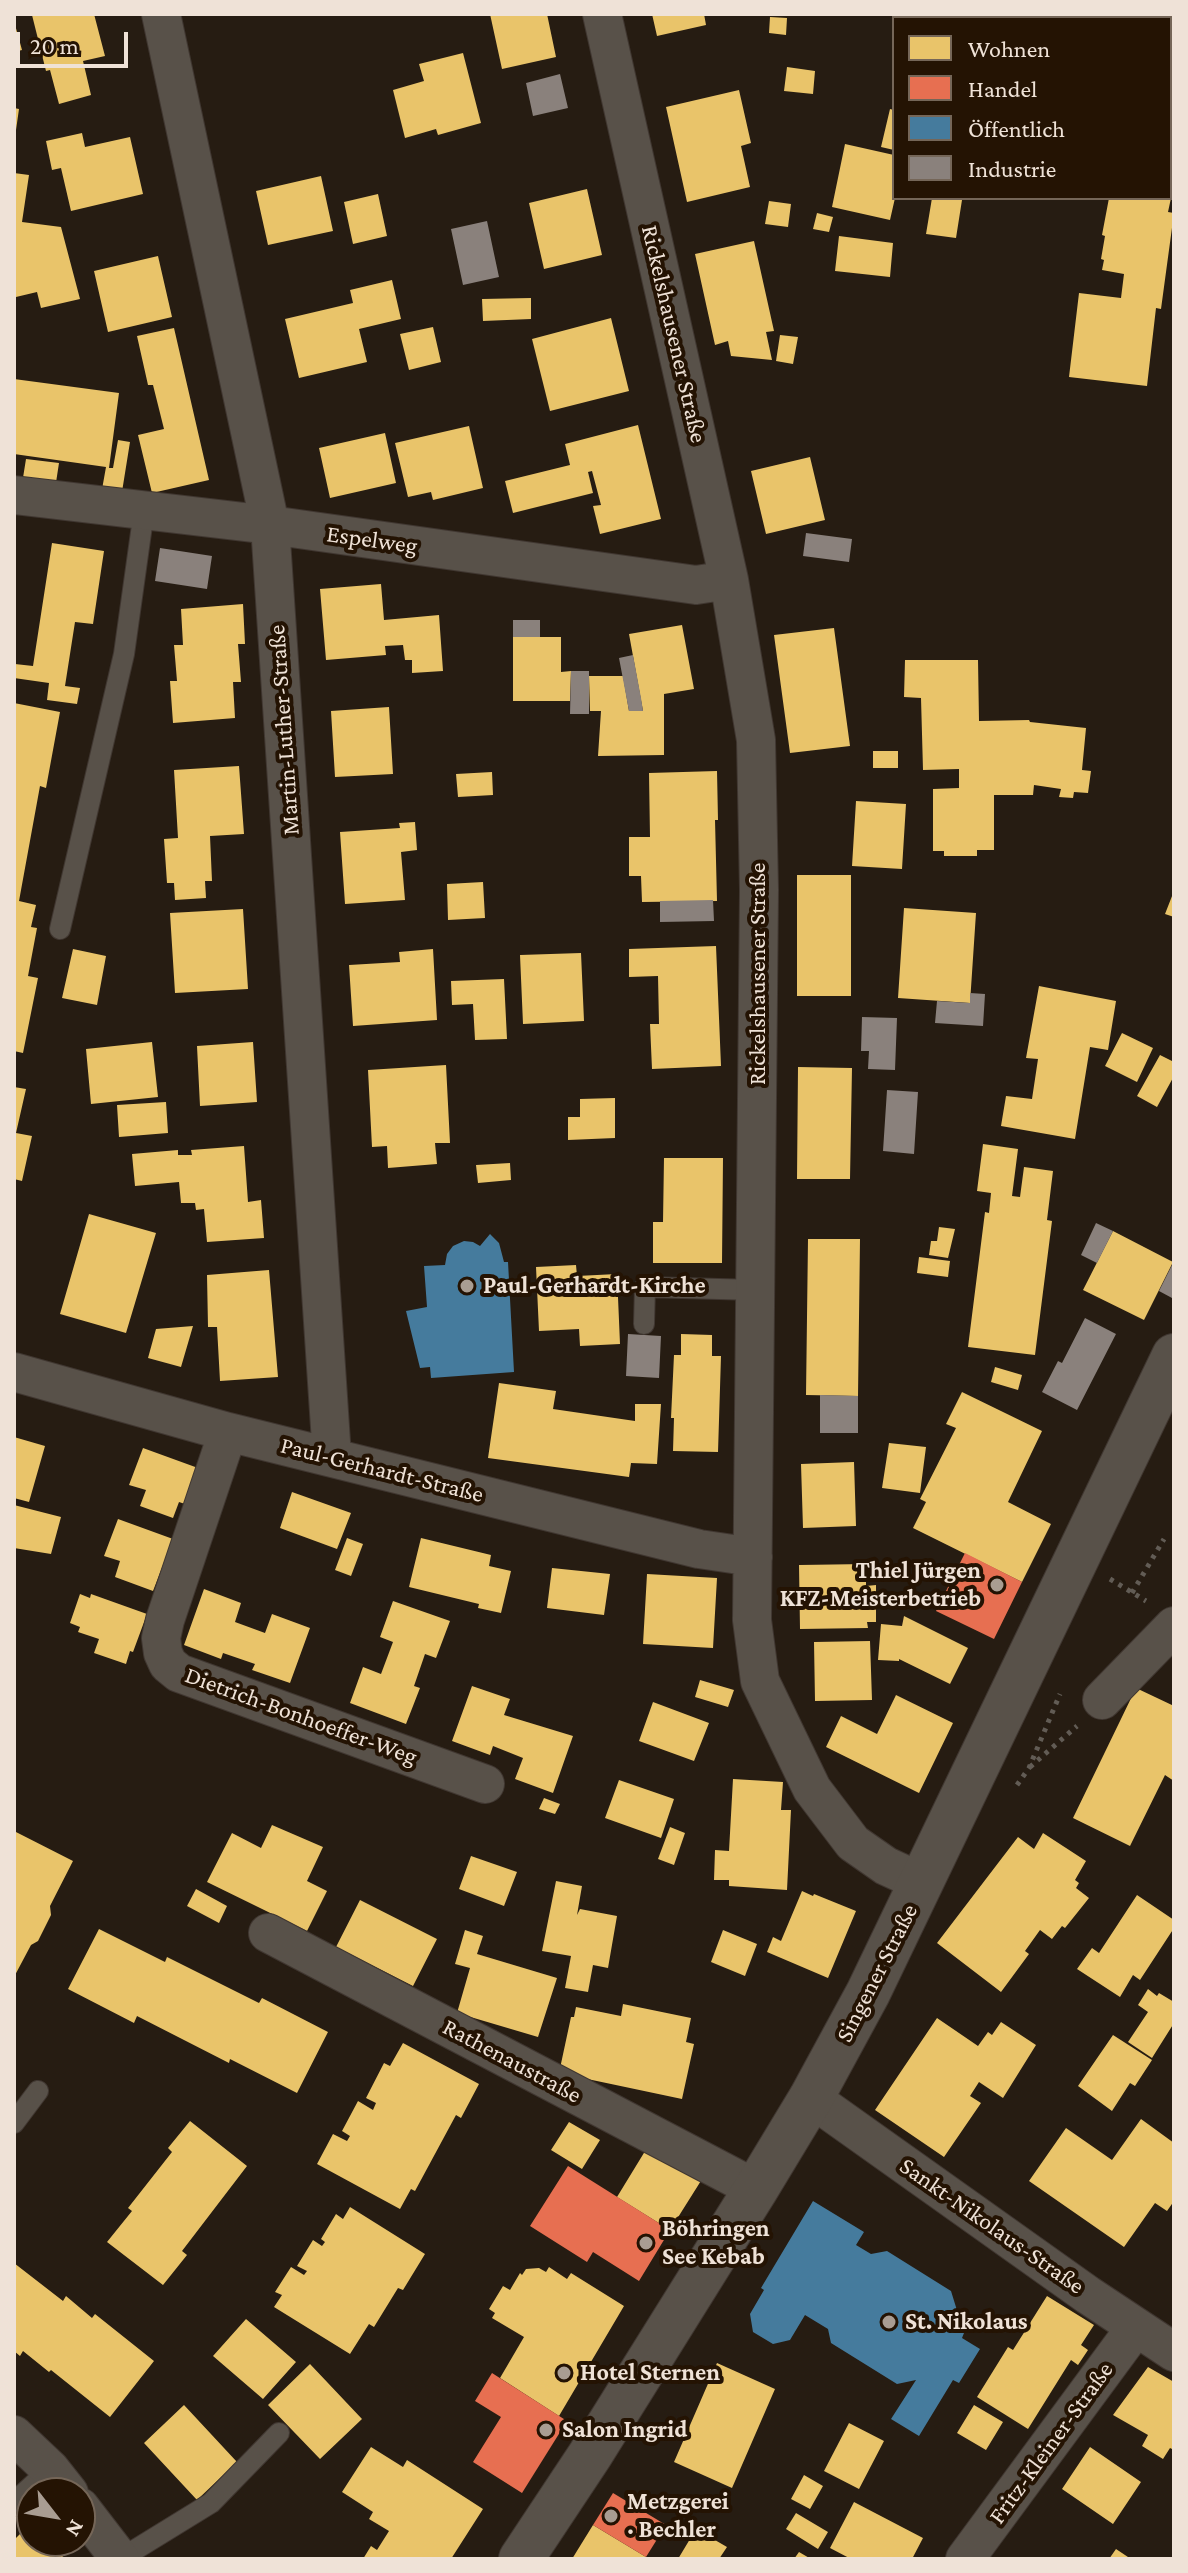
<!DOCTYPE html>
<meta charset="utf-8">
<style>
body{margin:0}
#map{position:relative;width:1188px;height:2573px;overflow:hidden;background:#261c12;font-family:"Crimson Pro",serif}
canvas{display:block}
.frame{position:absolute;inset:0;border:16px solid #efe2d7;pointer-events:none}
.legend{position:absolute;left:892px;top:16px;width:280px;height:184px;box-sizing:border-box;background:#241303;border:2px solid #756658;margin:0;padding:10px 14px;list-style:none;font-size:24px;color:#efe2d7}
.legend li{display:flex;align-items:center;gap:16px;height:40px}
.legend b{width:40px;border:2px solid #756658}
.north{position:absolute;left:16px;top:2477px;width:80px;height:80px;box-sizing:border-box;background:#241303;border:2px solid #756658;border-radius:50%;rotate:121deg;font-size:22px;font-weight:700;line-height:32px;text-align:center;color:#efe2d7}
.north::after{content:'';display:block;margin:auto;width:28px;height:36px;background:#a99d92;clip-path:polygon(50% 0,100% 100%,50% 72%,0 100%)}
.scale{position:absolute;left:16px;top:32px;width:112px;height:36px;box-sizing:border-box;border:4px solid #efe2d7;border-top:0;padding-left:10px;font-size:24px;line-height:28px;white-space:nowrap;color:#efe2d7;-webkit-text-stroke:6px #241303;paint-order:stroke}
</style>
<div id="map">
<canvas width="1188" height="2573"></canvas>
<div class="frame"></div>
<ul class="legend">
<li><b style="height:22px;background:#e9c46a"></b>Wohnen</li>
<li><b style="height:22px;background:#e76f51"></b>Handel</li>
<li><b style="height:22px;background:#457b9d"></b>Öffentlich</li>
<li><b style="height:22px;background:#8a817c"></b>Industrie</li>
</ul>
<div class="north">N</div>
<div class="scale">20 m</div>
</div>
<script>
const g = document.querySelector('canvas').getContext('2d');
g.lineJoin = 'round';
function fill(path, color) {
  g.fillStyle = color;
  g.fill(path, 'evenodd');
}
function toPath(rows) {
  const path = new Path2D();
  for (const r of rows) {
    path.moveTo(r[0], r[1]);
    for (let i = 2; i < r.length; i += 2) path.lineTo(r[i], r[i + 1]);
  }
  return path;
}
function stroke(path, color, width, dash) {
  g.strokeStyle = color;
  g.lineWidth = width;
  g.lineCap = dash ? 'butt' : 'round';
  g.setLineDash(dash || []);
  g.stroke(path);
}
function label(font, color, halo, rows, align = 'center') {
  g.font = font + ' "Crimson Pro",serif';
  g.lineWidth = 8;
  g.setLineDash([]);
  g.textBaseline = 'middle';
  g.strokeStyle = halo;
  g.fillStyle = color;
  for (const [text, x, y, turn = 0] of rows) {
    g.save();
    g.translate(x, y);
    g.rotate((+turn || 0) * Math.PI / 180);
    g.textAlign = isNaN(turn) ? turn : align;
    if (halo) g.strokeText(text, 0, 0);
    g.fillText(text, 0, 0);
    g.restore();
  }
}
fill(toPath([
 [37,14,94,14,105,56,83,61,91,95,59,104,50,70,46,71,32,15],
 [490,14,547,14,556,57,502,69],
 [652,14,704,14,706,25,657,36],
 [910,14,965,14,964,18,910,18],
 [1014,14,1082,14,1081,18,1013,18],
 [770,17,787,18,786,35,769,33],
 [14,21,22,50,14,52],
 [1173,35,1174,36,1174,76,1170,75,1170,48],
 [463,53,481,123,438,135,436,129,405,138,393,90,424,81,419,64],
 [787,67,815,71,813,94,784,91],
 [739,90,751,143,741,146,750,187,687,202,666,107],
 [14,108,19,109,16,130,14,130],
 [890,109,894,110,894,150,881,147],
 [82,133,85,147,130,137,143,194,71,211,61,168,52,170,46,141],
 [845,144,894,155,895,198,890,220,832,207],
 [14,173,29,175,22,222,61,227,80,299,41,308,37,292,16,297,14,286],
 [321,176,333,231,268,245,256,191],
 [587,189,602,255,544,269,529,203],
 [378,194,387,236,353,244,344,202],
 [932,198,962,200,956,238,926,234],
 [1109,198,1171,198,1168,212,1174,213,1161,309,1156,308,1147,386,1069,377,1079,293,1121,298,1124,274,1102,270,1104,260,1101,259,1105,236,1102,235],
 [769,201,791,204,788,227,765,224],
 [817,213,833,217,829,232,813,229],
 [839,236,893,243,890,277,835,271],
 [754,241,774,331,766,332,772,360,731,356,728,341,715,345,695,254],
 [158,256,172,317,108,332,94,271],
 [392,280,401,319,359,329,367,362,299,378,285,319,353,303,350,290],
 [531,298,531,319,483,321,482,299],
 [611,318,629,391,550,411,532,339],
 [433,327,441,362,409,370,400,334],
 [174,328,209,480,152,493,138,435,164,429,153,385,148,385,137,336],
 [780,335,798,337,793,364,776,361],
 [14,379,119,393,109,468,113,468,118,440,130,442,121,498,101,495,106,467,14,454],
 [638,425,661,519,600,534,593,506,601,505,592,471,588,472,593,493,513,513,505,481,570,465,565,444],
 [469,426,483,488,433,500,431,492,408,497,395,443],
 [385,433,396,483,330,498,319,448],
 [810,457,825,520,766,534,751,471],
 [26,459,59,463,55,489,22,484],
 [52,543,104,551,93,624,75,622,65,686,80,688,77,704,47,700,49,683,14,678,15,664,33,666],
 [381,584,384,620,439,615,443,671,412,673,412,660,405,660,403,645,385,646,386,655,326,660,320,589],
 [243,604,245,644,238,644,241,682,233,682,235,718,173,723,170,681,177,681,174,645,183,645,181,609],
 [682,625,694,689,664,694,664,755,598,756,601,711,590,711,589,676,623,676,629,711,643,711,629,634],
 [834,628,850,746,790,753,774,635],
 [513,637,561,637,561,672,571,671,570,701,513,701],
 [905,660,978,660,979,721,1029,720,1030,722,1086,728,1082,770,1091,771,1088,793,1074,792,1073,798,1059,797,1061,789,1034,785,1033,795,994,795,994,850,977,850,977,856,944,856,944,851,933,851,933,789,959,788,959,769,923,770,921,698,904,697],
 [14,703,60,712,46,788,40,786,19,901,36,905,31,927,37,928,28,976,38,978,23,1053,14,1051],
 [389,707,393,774,335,777,331,711],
 [873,751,898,751,898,768,873,768],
 [239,766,244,834,210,836,212,881,205,881,206,898,175,900,174,883,167,883,164,839,178,838,174,770],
 [717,771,718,820,715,820,717,901,642,902,641,876,629,876,629,837,650,837,649,773],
 [492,772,493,795,458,797,456,774],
 [856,801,906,804,902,869,852,866],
 [415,822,417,850,401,852,405,900,345,904,340,832,400,828,399,823],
 [797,875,851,875,851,996,797,996],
 [483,882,485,918,448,920,447,884],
 [1174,891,1174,917,1165,914],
 [904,908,976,913,970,1003,898,998],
 [243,909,248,989,175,993,170,913],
 [716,946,721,1066,652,1069,650,1024,659,1024,658,976,629,977,629,949],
 [73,949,106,956,97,1005,62,998],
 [433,949,437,1020,353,1026,349,965,400,962,399,952],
 [581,953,584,1021,523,1024,520,955],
 [504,979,507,1039,475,1040,473,1004,452,1005,451,981],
 [1039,986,1116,1001,1108,1050,1090,1047,1075,1139,1001,1126,1006,1096,1032,1099,1038,1059,1026,1058],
 [1122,1033,1153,1048,1137,1082,1105,1066],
 [152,1042,158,1097,91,1104,86,1049],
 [253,1042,257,1102,200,1106,197,1046],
 [1160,1055,1174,1062,1174,1076,1157,1107,1137,1096],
 [446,1065,450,1143,435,1143,437,1164,388,1168,387,1146,372,1147,368,1070],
 [798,1067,852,1068,850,1179,797,1179],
 [14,1087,26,1089,16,1133,32,1136,22,1181,14,1179],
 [615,1098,615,1138,568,1140,568,1117,580,1117,580,1099],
 [166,1102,168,1133,119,1137,117,1105],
 [983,1144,1018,1149,1012,1196,1020,1197,1024,1167,1053,1171,1047,1220,1052,1221,1035,1355,968,1347,985,1212,989,1213,991,1193,977,1191],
 [244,1146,248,1202,261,1200,264,1238,207,1242,204,1209,196,1210,195,1203,181,1203,179,1182,135,1186,132,1154,178,1150,178,1155,192,1155,191,1150],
 [664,1158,723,1158,722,1263,653,1263,653,1222,663,1222],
 [510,1163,511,1180,478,1183,476,1165],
 [89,1214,156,1233,126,1333,60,1314],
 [939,1227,955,1229,948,1258,929,1255,931,1241,937,1241],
 [1113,1231,1173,1262,1144,1320,1083,1290],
 [808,1239,860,1239,858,1396,806,1395],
 [919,1257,950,1261,948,1277,917,1273],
 [576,1265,577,1276,617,1274,620,1344,580,1346,579,1329,539,1331,536,1267],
 [269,1270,278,1377,220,1381,217,1327,208,1327,207,1275],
 [193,1326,181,1367,148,1358,156,1329],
 [681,1334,712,1335,712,1356,721,1356,718,1452,673,1451,674,1418,671,1418,674,1355,681,1355],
 [995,1367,1022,1375,1018,1390,991,1382],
 [499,1383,556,1391,553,1409,635,1421,635,1404,661,1404,657,1464,631,1463,629,1477,488,1458],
 [962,1392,1042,1431,1008,1502,1051,1524,1022,1582,913,1528,926,1502,920,1499,956,1428,946,1424],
 [14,1437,45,1446,29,1502,14,1498],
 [889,1443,926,1447,920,1493,882,1488],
 [143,1448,198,1468,185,1504,179,1502,173,1518,140,1506,146,1490,129,1485],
 [854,1462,856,1526,803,1528,801,1464],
 [292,1492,351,1513,337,1549,280,1528],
 [14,1505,61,1517,51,1554,14,1548],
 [118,1519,173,1539,153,1591,115,1577,120,1561,104,1556],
 [347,1538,363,1544,351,1576,335,1570],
 [421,1538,491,1555,489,1566,511,1571,501,1613,478,1608,479,1604,409,1587],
 [866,1564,866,1586,876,1585,876,1622,867,1622,868,1628,800,1629,799,1565],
 [552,1568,610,1574,604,1615,547,1608],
 [647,1574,717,1578,713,1648,643,1644],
 [204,1589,241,1603,235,1622,265,1633,272,1614,310,1628,290,1683,252,1670,255,1664,223,1653,221,1659,184,1645],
 [80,1594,90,1598,91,1594,147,1614,133,1652,130,1651,126,1664,94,1653,99,1639,78,1632,80,1627,70,1623],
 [393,1601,450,1621,436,1658,425,1654,414,1686,420,1688,406,1724,350,1703,363,1667,381,1674,393,1642,380,1637],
 [904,1616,968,1648,950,1684,899,1659,899,1661,878,1660,881,1624,902,1626],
 [870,1641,872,1700,815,1701,814,1642],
 [700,1680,734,1690,728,1707,695,1697],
 [472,1686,510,1699,504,1715,573,1736,553,1793,515,1779,523,1758,493,1746,490,1755,452,1741],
 [1136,1688,1174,1706,1174,1781,1165,1775,1130,1846,1073,1818],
 [896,1695,953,1723,919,1793,826,1747,841,1716,877,1734],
 [653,1702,709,1723,694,1761,639,1741],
 [733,1779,783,1782,781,1810,791,1810,787,1890,729,1886,729,1880,714,1880,715,1850,729,1851],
 [619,1780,674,1799,661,1838,605,1818],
 [544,1798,560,1804,555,1814,539,1809],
 [272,1825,323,1847,307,1881,327,1891,307,1931,207,1882,232,1833,261,1848],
 [670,1827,685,1833,674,1865,658,1859],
 [14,1831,73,1861,50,1906,51,1915,38,1941,31,1945,14,1977],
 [1043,1833,1086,1861,1075,1880,1079,1883,1076,1888,1089,1898,1065,1928,1062,1926,1052,1939,1040,1930,1025,1951,1029,1954,1001,1992,937,1943,1018,1837,1034,1849],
 [471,1856,517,1872,504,1906,459,1889],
 [556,1881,582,1886,577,1915,580,1909,617,1916,608,1968,593,1965,588,1992,565,1988,571,1956,542,1951],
 [196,1889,227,1906,219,1923,187,1906],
 [802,1891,813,1896,814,1894,856,1911,828,1978,767,1952,773,1937,781,1941],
 [1137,1895,1174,1920,1174,1928,1140,1980,1133,1975,1120,1997,1077,1969,1092,1948,1099,1953],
 [360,1900,437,1939,413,1986,336,1947],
 [99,1929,165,1962,167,1957,259,2003,262,1998,328,2032,297,2093,230,2059,229,2063,137,2016,134,2023,68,1989],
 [465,1930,483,1936,477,1954,557,1978,538,2037,457,2013,470,1968,455,1964],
 [723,1930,757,1944,745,1976,711,1962],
 [1148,1989,1157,1996,1159,1993,1174,2002,1174,2023,1152,2058,1128,2042,1148,2012,1138,2005],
 [623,2004,691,2018,686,2042,694,2044,682,2099,559,2073,571,2017,574,2017,576,2007,621,2016],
 [937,2018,978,2046,988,2032,992,2035,1001,2022,1036,2045,1003,2098,979,2082,970,2096,981,2103,944,2157,875,2110],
 [1113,2035,1152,2060,1135,2086,1130,2083,1112,2111,1078,2086],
 [403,2043,479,2084,461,2118,456,2115,415,2191,411,2189,400,2209,317,2164,333,2134,347,2141,350,2136,342,2131,358,2101,373,2110,376,2103,366,2098,384,2063,390,2066],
 [1141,2119,1174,2143,1174,2201,1167,2211,1155,2203,1124,2247,1029,2181,1066,2128,1112,2160],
 [190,2121,247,2166,182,2251,187,2255,163,2285,107,2242,132,2211,128,2208,172,2152,168,2148],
 [569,2122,600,2140,582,2169,551,2150],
 [650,2143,704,2176,670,2230,617,2197],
 [350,2207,425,2254,403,2290,398,2288,374,2327,369,2324,350,2354,274,2307,282,2295,275,2292,291,2267,304,2275,307,2271,297,2266,313,2240,322,2246,325,2242,321,2239,336,2214,343,2219],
 [14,2263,63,2301,66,2296,92,2318,95,2314,154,2361,110,2417,51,2370,49,2372,23,2351,20,2356,14,2351],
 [549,2267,567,2279,571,2273,624,2306,559,2416,500,2378,524,2337,492,2318,495,2313,489,2309,503,2286,510,2290,520,2273,522,2275,526,2269,539,2268,546,2272],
 [1047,2296,1094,2325,1081,2345,1088,2350,1078,2365,1071,2360,1028,2429,977,2397,1008,2347,1013,2350],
 [246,2319,296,2362,263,2399,213,2356],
 [717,2363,775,2389,732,2488,674,2462],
 [310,2364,362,2419,320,2459,268,2405],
 [1148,2367,1174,2382,1174,2447,1172,2449,1170,2448,1163,2459,1142,2446,1148,2435,1113,2415],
 [184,2405,237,2462,197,2500,144,2443],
 [974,2405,1003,2422,986,2450,957,2433],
 [849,2423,884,2441,859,2489,824,2471],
 [371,2447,403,2467,407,2460,483,2509,451,2559,363,2559,371,2546,377,2550,389,2531,369,2519,373,2512,342,2492],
 [1090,2447,1141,2482,1113,2524,1062,2489],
 [804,2475,823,2486,810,2509,791,2499],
 [854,2502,923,2538,912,2559,851,2559,830,2548],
 [796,2513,828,2532,818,2549,786,2529],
 [30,2524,32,2527,32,2541,62,2541,70,2549,62,2556,66,2559,14,2559,14,2540],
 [593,2525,646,2557,645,2559,572,2559],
 [696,2529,727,2547,719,2559,678,2559],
 [1116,2549,1131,2559,1109,2559],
 [799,2552,811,2559,794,2559]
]), '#e9c46a');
fill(toPath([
 [965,1553,1022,1582,994,1639,936,1611],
 [568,2166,670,2230,639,2281,593,2252,587,2262,530,2226],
 [492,2373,567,2421,522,2493,473,2462,501,2417,475,2401],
 [613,2493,666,2525,646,2557,593,2525]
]), '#e76f51');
fill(toPath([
 [490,1234,499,1243,504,1262,508,1262,514,1372,431,1378,430,1367,420,1368,406,1311,427,1307,424,1266,445,1265,447,1254,453,1246,464,1241,473,1242,480,1246],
 [813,2201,864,2232,856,2245,871,2254,887,2251,951,2291,964,2333,962,2338,980,2349,959,2383,953,2380,919,2436,891,2419,916,2380,897,2384,831,2343,828,2329,805,2315,790,2340,773,2344,753,2332,750,2314,764,2290,761,2288]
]), '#457b9d');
fill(toPath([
 [560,74,568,108,533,116,526,83],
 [487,221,499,277,463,285,451,229],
 [806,533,852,539,849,562,803,556],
 [160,548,212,556,207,589,155,581],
 [513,620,540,620,540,637,513,637],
 [633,655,641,698,643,711,629,711,619,658],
 [571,671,589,671,589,714,570,714],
 [713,900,714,921,660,922,660,901],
 [970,993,985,994,983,1026,935,1023,937,1001,970,1003],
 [862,1017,897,1018,895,1070,868,1069,869,1051,861,1051],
 [887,1090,918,1092,914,1154,883,1151],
 [1096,1223,1113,1231,1097,1263,1081,1255],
 [1174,1261,1174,1294,1172,1298,1159,1291],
 [1085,1318,1116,1334,1077,1410,1042,1392,1058,1361,1062,1363],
 [628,1334,661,1336,659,1378,626,1376],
 [820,1395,858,1396,858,1433,820,1433]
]), '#8a817c');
const service = toPath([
 [1170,130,1174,130],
 [60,929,124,654,144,511],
 [644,1324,645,1287,756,1290],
 [14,2123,38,2091],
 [14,2502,50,2469],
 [120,2559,211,2503,279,2433]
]);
const minor = toPath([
 [161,14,270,525,332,1457],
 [602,14,729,580,756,740,759,890,752,1620,760,1681,812,1789,853,1843,886,1866,923,1883],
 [14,495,270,525,696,585,729,580],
 [14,1372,228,1432,699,1549,753,1557],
 [228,1432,165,1620,161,1638,163,1653,168,1664,179,1673,485,1784],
 [1102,1700,1174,1626],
 [268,1933,756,2189],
 [811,2098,1088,2295,1174,2352],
 [14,2435,50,2469,69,2493],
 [80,2507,120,2559],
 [965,2559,1136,2327]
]);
const tertiary = toPath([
 [521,2559,590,2455,756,2189,811,2098,868,1993,1174,1356]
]);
stroke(service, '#403731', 22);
stroke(minor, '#403731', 40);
stroke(tertiary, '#403731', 46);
stroke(toPath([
 [1110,1579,1146,1601],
 [1132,1593,1164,1539],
 [1030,1767,1077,1726],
 [1017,1785,1029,1768,1060,1694]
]), '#625c55', 5, [4, 6]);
stroke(service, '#585149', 20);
stroke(minor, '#585149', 38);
stroke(tertiary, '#585149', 44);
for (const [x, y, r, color] of [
 [467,1286,8,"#a99d92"],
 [997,1585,8,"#a99d92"],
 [646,2243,8,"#a99d92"],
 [889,2322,8,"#a99d92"],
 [564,2373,8,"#a99d92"],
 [546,2430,8,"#a99d92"],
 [611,2516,8,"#a99d92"]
]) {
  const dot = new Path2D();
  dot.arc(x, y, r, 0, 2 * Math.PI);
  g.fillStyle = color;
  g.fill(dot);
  stroke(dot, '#241303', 3);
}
label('24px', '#efe2d7', '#241303', [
 ["Rickelshausener Straße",674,334,77],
 ["Espelweg",372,540,8],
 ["Martin-Luther-Straße",284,730,-94],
 ["Rickelshausener Straße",758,974,-90],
 ["Paul-Gerhardt-Straße",382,1470,14],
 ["Dietrich-Bonhoeffer-Weg",301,1716,20],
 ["Singener Straße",877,1973,-63],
 ["Rathenaustraße",512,2061,28],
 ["Sankt-Nikolaus-Straße",992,2226,35],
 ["Fritz-Kleiner-Straße",1051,2443,-54]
]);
label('bold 24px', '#efe2d7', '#241303', [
 ["Paul-Gerhardt-Kirche",483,1286],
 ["Thiel Jürgen",981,1571,"right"],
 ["KFZ-Meisterbetrieb",981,1599,"right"],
 ["Böhringen",662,2229],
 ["See Kebab",662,2257],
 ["St. Nikolaus",905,2322],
 ["Hotel Sternen",580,2373],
 ["Salon Ingrid",562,2430],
 ["Metzgerei",627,2502],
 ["· Bechler",627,2530]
], 'left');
</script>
